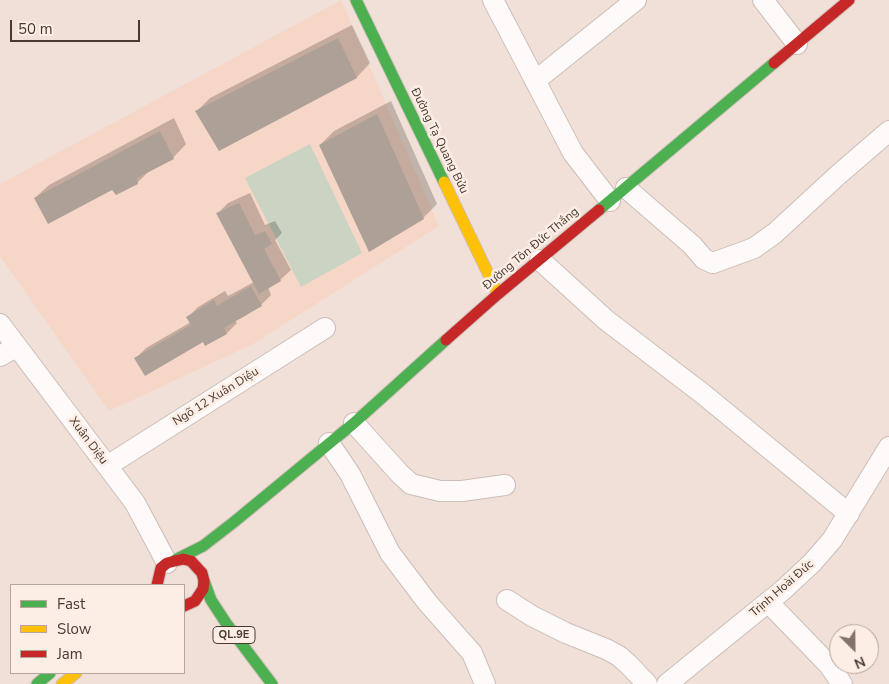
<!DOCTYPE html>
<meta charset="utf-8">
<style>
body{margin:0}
#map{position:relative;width:889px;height:684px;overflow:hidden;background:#f0e0d8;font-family:"Nunito Sans",sans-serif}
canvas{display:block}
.legend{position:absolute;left:10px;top:584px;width:175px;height:90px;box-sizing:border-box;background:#fcede5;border:1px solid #b4a59d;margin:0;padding:6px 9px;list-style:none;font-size:15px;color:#483932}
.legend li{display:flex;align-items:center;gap:10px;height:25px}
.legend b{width:25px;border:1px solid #b4a59d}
.north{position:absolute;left:829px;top:624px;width:50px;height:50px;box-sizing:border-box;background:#fcede5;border:1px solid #b4a59d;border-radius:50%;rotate:157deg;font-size:14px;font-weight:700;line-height:20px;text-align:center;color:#483932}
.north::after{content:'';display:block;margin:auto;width:18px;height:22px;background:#83736c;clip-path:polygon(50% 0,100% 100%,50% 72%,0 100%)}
.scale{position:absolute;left:10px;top:20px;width:130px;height:22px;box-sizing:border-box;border:2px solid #483932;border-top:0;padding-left:6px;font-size:15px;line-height:18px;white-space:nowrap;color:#483932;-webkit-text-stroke:4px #fcede5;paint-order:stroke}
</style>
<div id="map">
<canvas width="889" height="684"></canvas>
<ul class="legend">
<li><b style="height:6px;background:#4caf50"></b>Fast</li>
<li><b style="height:6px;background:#ffc107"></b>Slow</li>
<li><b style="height:6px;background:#c62828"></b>Jam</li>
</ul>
<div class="north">N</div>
<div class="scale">50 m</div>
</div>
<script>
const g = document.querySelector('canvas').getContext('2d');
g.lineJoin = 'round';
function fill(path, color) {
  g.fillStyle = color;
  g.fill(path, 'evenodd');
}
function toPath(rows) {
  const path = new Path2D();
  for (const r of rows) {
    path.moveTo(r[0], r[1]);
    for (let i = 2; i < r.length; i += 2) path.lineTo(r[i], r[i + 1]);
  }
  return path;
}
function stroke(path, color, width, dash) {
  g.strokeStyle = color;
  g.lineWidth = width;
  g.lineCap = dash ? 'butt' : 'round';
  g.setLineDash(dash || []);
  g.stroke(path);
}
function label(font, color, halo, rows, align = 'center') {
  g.font = font + ' "Nunito Sans",sans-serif';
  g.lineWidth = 5;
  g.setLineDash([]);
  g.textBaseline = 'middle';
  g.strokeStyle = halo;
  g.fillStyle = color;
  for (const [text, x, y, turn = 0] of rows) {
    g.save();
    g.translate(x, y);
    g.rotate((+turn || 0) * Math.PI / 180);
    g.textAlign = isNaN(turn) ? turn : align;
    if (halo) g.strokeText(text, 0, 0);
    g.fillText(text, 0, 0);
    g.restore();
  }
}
fill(toPath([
 [341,0,439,226,253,344,109,411,0,256,0,184]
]), '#f6d6c6');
fill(toPath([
 [310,144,362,253,301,287,245,178]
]), '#cbd3c3');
fill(toPath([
 [352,25,370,63,357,77,220,149,197,111,210,98],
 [391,101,437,204,423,218,320,145,334,131],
 [174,118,186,144,173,158,150,170,137,183,113,189,35,198,49,185],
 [250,193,265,225,275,221,282,233,275,240,291,270,280,280,268,287,271,295,261,305,235,320,237,323,227,333,136,358,146,348,191,322,188,317,198,307,225,291,228,296,254,282,218,213,228,203]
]), '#0003');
fill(toPath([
 [338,38,357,78,219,151,195,111],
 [377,114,424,219,369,252,319,145],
 [160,131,174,159,137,178,138,184,116,195,112,190,48,224,34,198],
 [239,203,255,235,265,231,272,244,264,249,281,281,259,294,216,213],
 [251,286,262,306,224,328,227,334,205,346,203,342,145,376,134,358,191,325,186,317,214,300,217,306]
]), '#ada097');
const street = toPath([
 [493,0,573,153,610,201],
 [763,0,797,44],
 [535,81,636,0],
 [626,188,692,245,704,259,713,263,754,248,775,233,838,175,889,131],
 [540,260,606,320,703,394,849,514],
 [0,324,135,503,167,563],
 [0,356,16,347],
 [354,423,400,474,411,484,440,491,462,491,505,485],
 [329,443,350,474,390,553,427,602,472,653,485,684],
 [107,466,325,328],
 [507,600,532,616,566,633,606,649,619,656,629,665,647,684],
 [768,602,829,665,842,684],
 [667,684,783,590,812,563,832,540,889,447]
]);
const fast = toPath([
 [356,0,444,182],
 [599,210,774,63],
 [175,560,203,546,234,522,354,423,446,340],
 [204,581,211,600,226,623,272,684],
 [37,684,50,673]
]);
const slow = toPath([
 [444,182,498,294],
 [62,684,76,673]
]);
const jam = toPath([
 [774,63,849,0],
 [446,340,498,294,599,210],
 [157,585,161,568,167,563,183,559,191,561,202,573,204,581,203,589,195,601,184,606]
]);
stroke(street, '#ccbeb8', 22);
stroke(fast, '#ccbeb8', 13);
stroke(slow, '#ccbeb8', 13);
stroke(jam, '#ccbeb8', 13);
stroke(street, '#fdfaf9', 20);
stroke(fast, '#4caf50', 11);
stroke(slow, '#ffc107', 11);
stroke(jam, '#c62828', 11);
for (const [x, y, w] of [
 [234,635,42]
]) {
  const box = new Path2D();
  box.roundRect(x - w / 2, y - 8.5, w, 17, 4);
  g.fillStyle = '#fcede5';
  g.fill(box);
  stroke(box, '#483932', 1);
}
label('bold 11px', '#483932', null, [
 ["QL.9E",234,635]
]);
label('12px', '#483932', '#fcede5', [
 ["Đường Tạ Quang Bửu",439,141,64],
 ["Đường Tôn Đức Thắng",531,249,-40],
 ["Ngõ 12 Xuân Diệu",216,397,-32],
 ["Xuân Diệu",88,441,53],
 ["Trịnh Hoài Đức",782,589,-41]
]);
</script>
